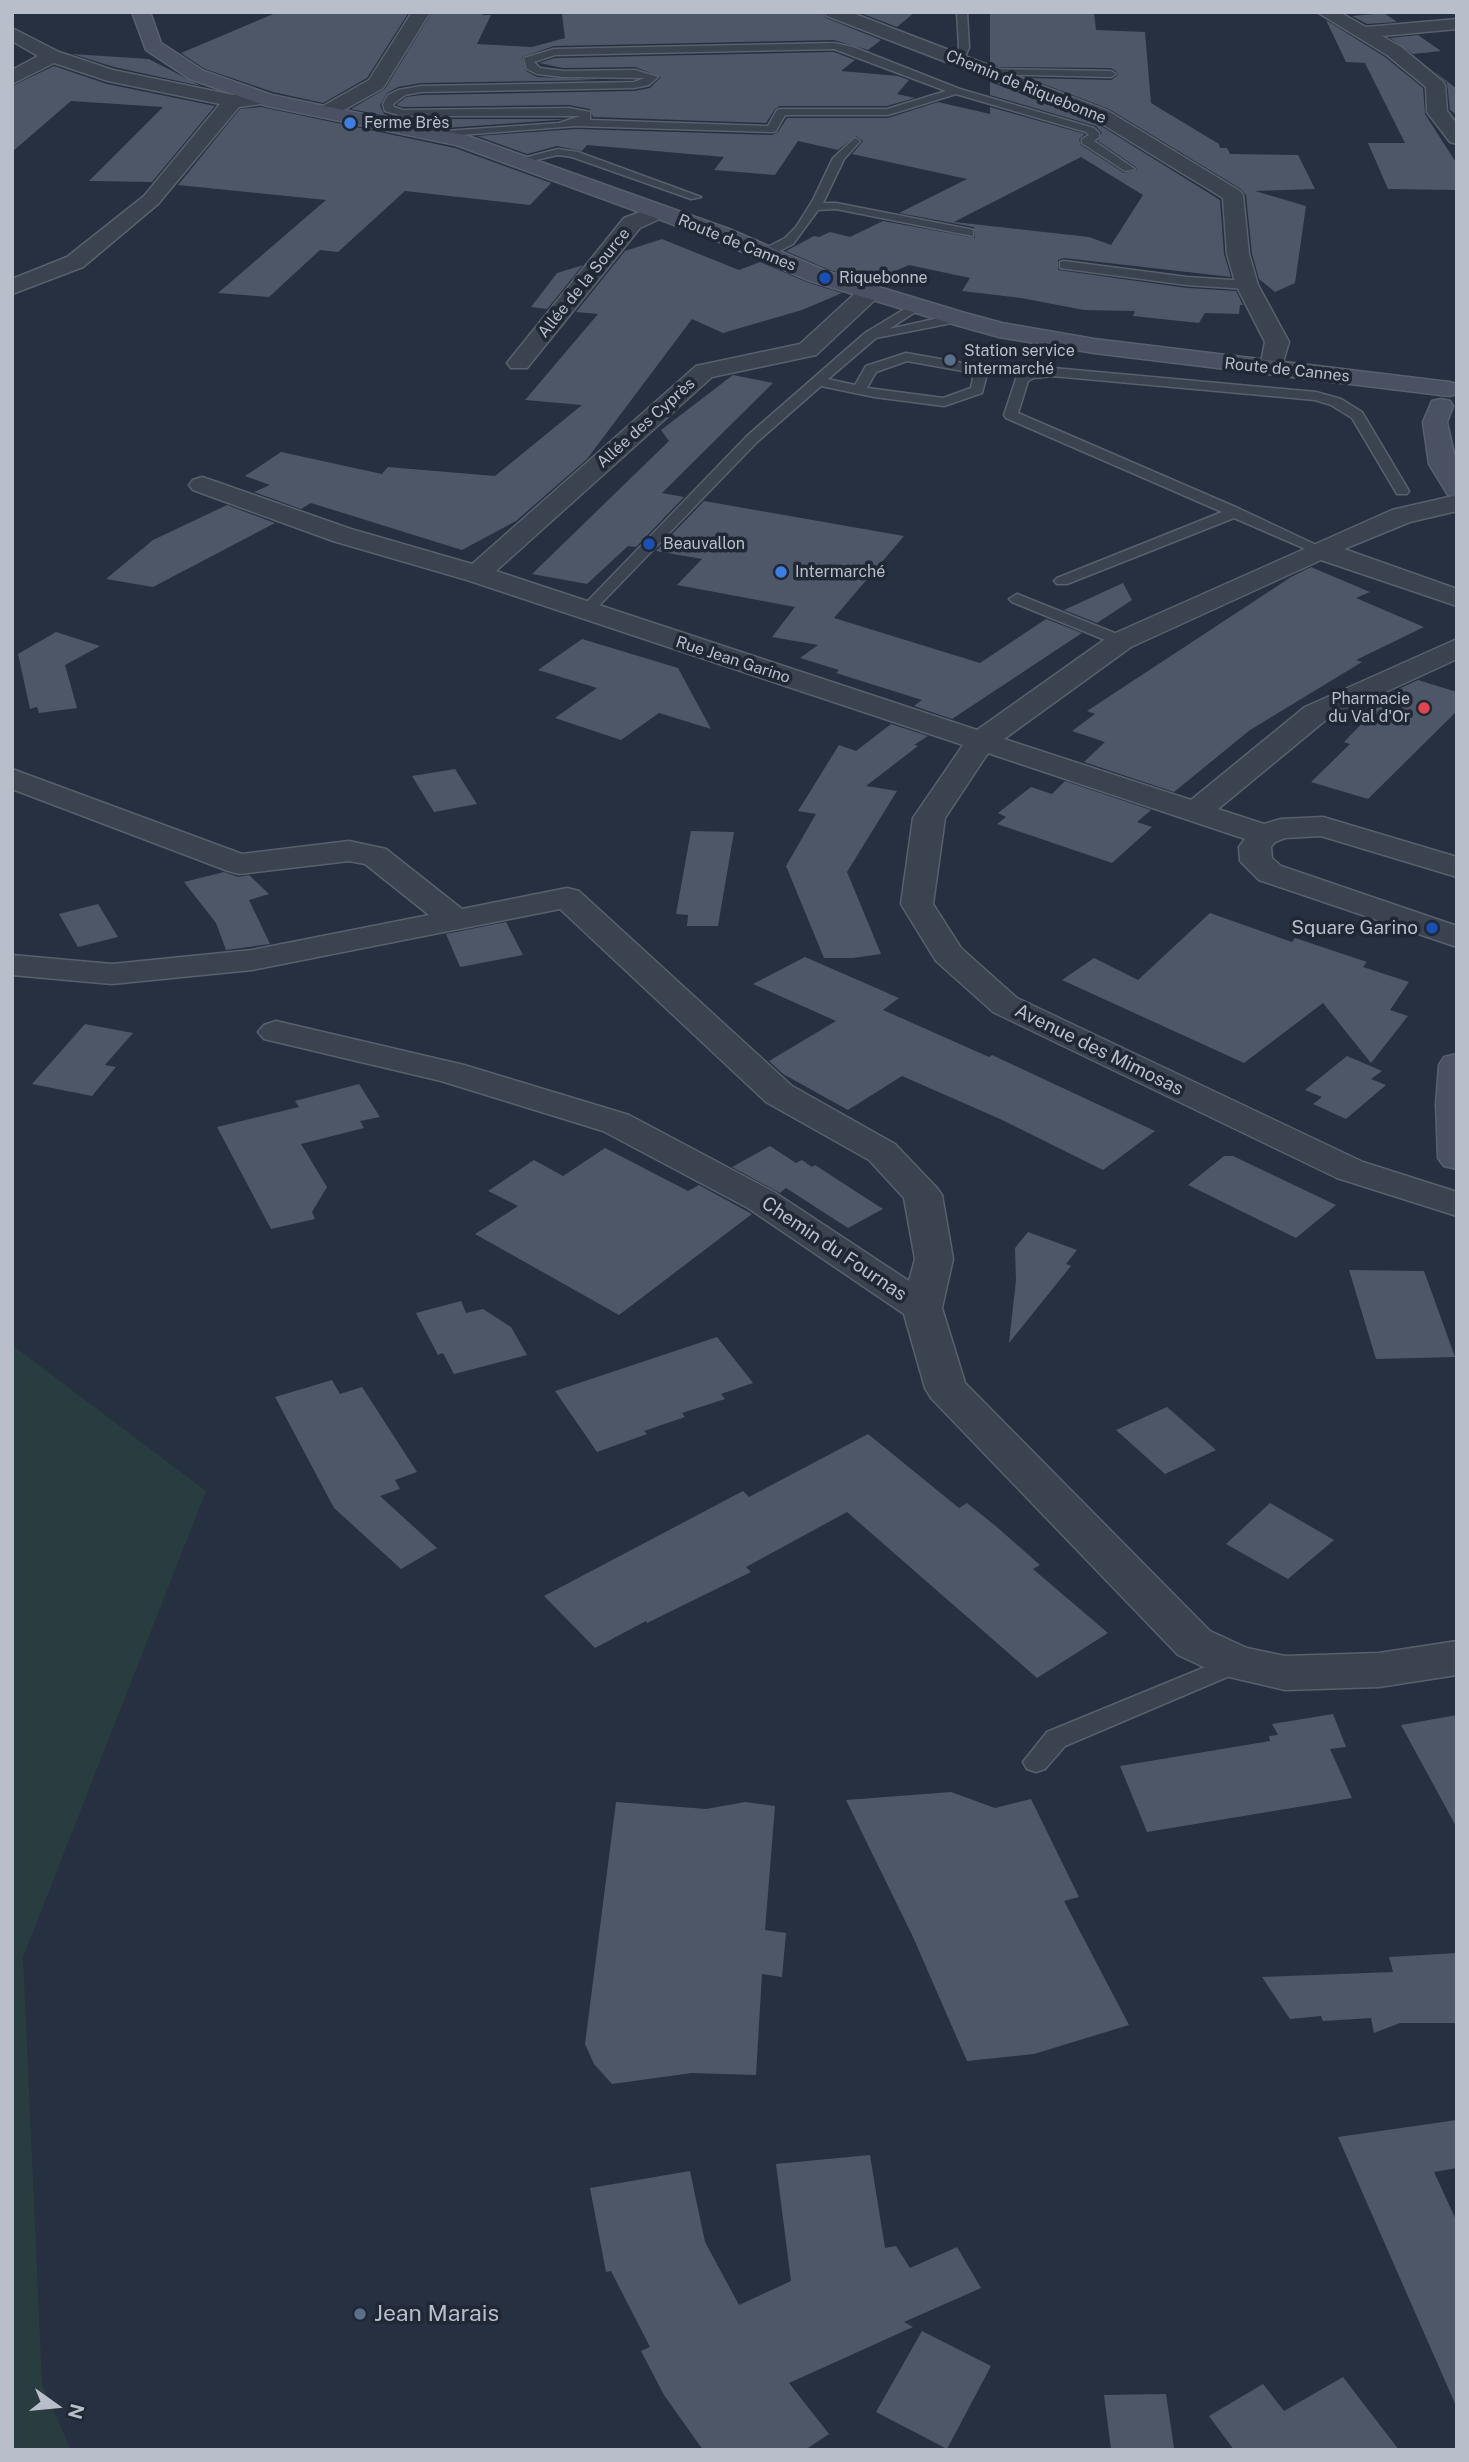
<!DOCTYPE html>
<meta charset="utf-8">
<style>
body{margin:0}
#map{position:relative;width:1469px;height:2462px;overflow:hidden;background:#273040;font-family:"Public Sans",sans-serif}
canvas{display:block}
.frame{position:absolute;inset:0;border:14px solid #b8beca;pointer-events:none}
.north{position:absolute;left:21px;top:2371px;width:70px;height:70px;-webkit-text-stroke:5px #202735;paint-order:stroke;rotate:105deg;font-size:19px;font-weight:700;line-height:28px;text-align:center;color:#b8beca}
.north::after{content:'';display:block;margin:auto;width:24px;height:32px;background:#b8beca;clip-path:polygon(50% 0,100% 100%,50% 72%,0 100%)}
</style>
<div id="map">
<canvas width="1469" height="2462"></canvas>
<div class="frame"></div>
<div class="north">N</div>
</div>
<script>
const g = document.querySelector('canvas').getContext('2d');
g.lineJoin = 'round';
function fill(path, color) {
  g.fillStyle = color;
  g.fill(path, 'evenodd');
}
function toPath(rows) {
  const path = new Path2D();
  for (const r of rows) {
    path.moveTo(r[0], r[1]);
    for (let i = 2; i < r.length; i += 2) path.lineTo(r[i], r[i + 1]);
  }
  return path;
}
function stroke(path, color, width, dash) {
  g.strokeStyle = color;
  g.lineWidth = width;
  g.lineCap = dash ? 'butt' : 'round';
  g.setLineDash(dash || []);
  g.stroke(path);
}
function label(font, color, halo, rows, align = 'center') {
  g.font = font + ' "Public Sans",sans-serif';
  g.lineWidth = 7;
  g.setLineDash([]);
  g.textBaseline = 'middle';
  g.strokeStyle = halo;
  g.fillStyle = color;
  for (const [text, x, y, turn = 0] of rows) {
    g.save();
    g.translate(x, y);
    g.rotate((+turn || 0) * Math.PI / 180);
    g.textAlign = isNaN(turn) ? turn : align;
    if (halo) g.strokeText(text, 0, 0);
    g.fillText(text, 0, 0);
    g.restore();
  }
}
fill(toPath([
 [12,1345,206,1491,23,1957,42,2385,71,2450,12,2450]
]), '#293d41');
fill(toPath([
 [278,12,409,12,367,78,323,103,273,92,205,69,181,53],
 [432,12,484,12,482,15,491,15,477,44,532,47,565,38,562,14,822,12,826,18,881,40,868,50,834,40,554,46,522,57,526,71,537,77,598,80,421,83,398,87,387,93,380,105,384,114,402,119,564,119,558,120,445,128,351,109,385,89],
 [858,12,915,12,897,27],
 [990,12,1094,12,1096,30,1145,32,1151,103,1219,144,1220,148,1227,148,1230,154,1298,155,1315,189,1255,191,1306,206,1295,283,1275,292,1259,279,1252,254,1246,195,1241,189,1109,109,1028,78,1111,80,1118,75,1117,72,1111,68,999,67,990,63],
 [1384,13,1397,22,1367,24,1352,16],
 [1326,20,1385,57,1423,88,1425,114,1457,164,1457,190,1388,189,1368,143,1405,143,1365,63,1346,62],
 [1418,35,1441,51,1413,54,1390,38],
 [834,52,855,60,841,71,898,76,909,80,897,94,915,98,887,106,780,106,775,109,766,123,593,117,590,109,569,105,403,107,396,105,406,97,421,95,634,91,650,88,661,77,635,67,563,68,539,63,555,58],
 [72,54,149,59,201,86,114,67],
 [54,66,107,84,215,106,152,182,89,181,163,107,71,101,12,152,12,86],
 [1434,71,1457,89,1457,115,1450,110,1447,83],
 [990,82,1093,121,1220,200,1224,254,1231,277,1064,258,1058,260,1058,270,1187,288,1236,291,1243,305,1240,305,1239,314,1205,313,1199,323,1133,316,1135,311,1084,310,1021,298,962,291,970,278,909,265,870,282,827,269,786,251,814,236,819,237,830,232,850,237,883,221,975,238,974,227,899,213,967,179,852,154,863,141,856,136,838,150,798,141,775,175,714,170,724,157,587,145,582,151,557,146,527,154,477,136,576,129,772,135,778,132,787,118,888,118,938,102,990,114,990,107,1085,134,1079,139,1081,145,1124,173,1137,170,1136,167,1098,141,1102,133,1096,126,990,95],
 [1081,157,1143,195,1111,245,1089,237,954,222],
 [261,107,455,148,551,183,530,205,405,191,338,252,320,250,269,297,218,293,326,200,178,185,240,109],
 [662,239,739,270,760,262,809,283,842,293,802,310,723,333,692,319,587,459,516,521,462,550,311,503,301,509,254,492,270,485,245,476,281,452,382,474,388,467,495,476,582,405,525,400,598,314,576,312,625,251],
 [583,265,547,309,531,307,557,273],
 [733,375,773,383,662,493,684,497,636,547,628,546,587,584,532,574,669,441,661,430],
 [704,501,904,536,834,618,980,663,1046,619,1082,633,952,719,914,706,922,700,836,673,839,670,800,658,818,645,772,637,795,607,677,585,702,559,656,551],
 [227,505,275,523,153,587,106,579,153,540],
 [1311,567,1370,592,1356,598,1424,627,1356,660,1362,662,1250,730,1174,792,1084,762,1105,742,1072,731,1095,714,1087,711,1291,577],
 [1123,583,1132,600,1097,623,1064,610],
 [56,632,100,646,65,665,77,708,39,713,37,707,30,709,18,654],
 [582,639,678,668,711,729,659,713,621,740,555,718,597,688,538,670],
 [1418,680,1457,692,1457,711,1368,799,1311,782,1350,744,1344,742,1392,692],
 [891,724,928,736,914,745,918,746,866,786,897,791,847,872,881,954,853,958,824,958,786,866,816,814,798,811,839,745,856,751],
 [455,769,477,804,434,812,412,776],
 [1065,781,1151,810,1137,822,1152,827,1112,863,997,824,1006,817,998,813,1031,787,1052,794],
 [691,831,734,832,718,926,687,926,688,915,676,914],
 [224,872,238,877,249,875,269,894,249,900,270,944,226,950,216,923,184,882],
 [98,904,118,937,78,947,59,914],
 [1210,913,1292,942,1295,938,1367,962,1363,967,1409,982,1390,1010,1408,1016,1371,1063,1323,1003,1244,1063,1062,980,1094,958,1138,980],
 [506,922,523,955,460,967,446,934],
 [805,957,899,998,883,1010,989,1057,992,1055,1155,1131,1103,1170,1000,1119,902,1076,848,1110,783,1074,769,1061,836,1021,753,984],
 [85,1024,133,1033,105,1065,116,1067,92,1096,32,1084],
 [1347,1056,1382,1071,1371,1079,1386,1085,1346,1119,1313,1104,1322,1097,1305,1090],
 [359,1084,380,1117,360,1121,364,1128,301,1144,327,1187,312,1212,315,1219,271,1229,217,1127,299,1107,295,1101],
 [770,1146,796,1163,802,1160,812,1167,815,1165,883,1209,848,1228,786,1188,780,1193,732,1167],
 [605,1148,688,1191,699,1185,752,1214,619,1315,475,1234,518,1206,488,1191,534,1160,563,1176],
 [1224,1156,1233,1156,1336,1205,1296,1238,1188,1185],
 [1028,1232,1077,1250,1066,1264,1071,1266,1009,1343,1016,1280,1015,1248],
 [1349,1270,1424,1271,1455,1357,1376,1359],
 [461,1301,466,1313,483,1309,511,1327,527,1355,454,1374,443,1353,438,1355,416,1313],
 [717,1337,753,1383,721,1394,725,1399,682,1413,685,1417,644,1431,647,1434,597,1452,555,1391],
 [332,1380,340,1394,362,1387,417,1472,395,1480,400,1489,380,1496,437,1548,401,1569,334,1508,275,1397],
 [1167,1407,1216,1450,1165,1474,1116,1430],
 [868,1434,959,1508,967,1503,998,1528,1040,1565,1033,1569,1108,1633,1037,1678,847,1512,746,1567,751,1572,647,1623,646,1621,595,1648,544,1596,743,1491,749,1497],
 [1270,1503,1334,1540,1288,1579,1226,1544],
 [1333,1714,1346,1747,1330,1749,1352,1798,1147,1832,1120,1766,1270,1741,1269,1736,1278,1735,1272,1724],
 [1457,1715,1457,1828,1401,1725],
 [951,1792,995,1808,1031,1799,1079,1897,1064,1901,1129,2025,1034,2054,967,2061,913,1937,846,1800],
 [616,1802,706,1809,745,1802,775,1806,765,1930,786,1933,782,1977,762,1974,756,2075,692,2073,612,2084,594,2064,585,2044],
 [1457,1953,1457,2023,1400,2023,1374,2033,1371,2018,1323,2021,1321,2016,1290,2019,1262,1977,1393,1972,1389,1957],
 [1457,2120,1457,2168,1434,2172,1457,2222,1457,2408,1338,2137],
 [870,2155,885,2248,896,2246,910,2268,957,2247,981,2288,904,2322,913,2327,789,2383,829,2434,805,2450,703,2450,664,2395,641,2351,650,2347,611,2271,606,2272,590,2188,690,2171,705,2242,739,2305,791,2281,776,2164],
 [922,2331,991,2366,947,2449,876,2412],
 [1343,2377,1399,2450,1234,2450,1209,2416,1263,2384,1284,2411],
 [1166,2394,1174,2448,1111,2449,1104,2395]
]), '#4d5768');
const lane = toPath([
 [957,12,967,12,969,47,964,60,959,63,954,60,959,47,957,12],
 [834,43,853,47,960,89,1094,128,1099,133,1099,137,1094,141,1135,169,1125,171,1082,143,1082,139,1089,135,1086,132,956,94,888,115,785,115,776,131,772,132,576,126,435,137,430,134,431,132,559,123,580,116,402,116,385,111,383,104,388,95,398,90,421,86,634,82,645,78,563,77,537,74,527,69,524,58,554,49,834,43],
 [834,49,946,91,887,109,781,109,777,110,768,126,590,120,590,112,569,108,403,110,394,107,393,104,405,95,421,92,634,88,649,85,658,77,635,70,563,71,540,68,534,62,555,55,834,49],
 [991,69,1111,71,1116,74,1111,77,987,74,986,72,991,69],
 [855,138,860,141,844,159,823,203,836,203,969,229,973,230,973,236,836,209,818,210,793,244,772,255,764,255,764,249,785,238,796,227,813,200,833,158,855,138],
 [558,149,578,152,701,197,691,199,572,157,558,155,518,164,512,161,558,149],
 [1064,261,1187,277,1247,281,1253,285,1247,289,1187,285,1060,268,1060,262,1064,261],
 [916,302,920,303,920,309,889,329,957,314,963,318,957,322,876,338,828,379,855,385,866,366,906,353,986,367,988,370,982,393,944,406,874,397,821,386,757,442,591,614,581,614,578,611,581,608,747,436,865,333,916,302],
 [907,361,974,373,971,388,943,398,867,388,876,372,907,361],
 [1053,368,1316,392,1341,399,1362,412,1409,491,1407,494,1397,494,1352,418,1331,405,1315,400,1053,376,1034,378,1028,381,1018,413,1240,509,1327,550,1320,554,1315,553,1234,518,1067,584,1057,584,1054,581,1057,578,1222,512,1006,418,1004,415,1017,376,1031,370,1053,368],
 [1017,594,1127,638,1129,641,1127,644,1115,644,1012,602,1009,599,1017,594],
 [1237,1654,1246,1657,1249,1663,1246,1669,1065,1746,1045,1769,1036,1772,1027,1769,1023,1762,1047,1732,1237,1654]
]);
const street = toPath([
 [412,12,430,12,383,88,335,115,321,115,318,111,321,107,369,80,412,12],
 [824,12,850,12,1108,111,1240,191,1243,195,1249,254,1258,285,1289,342,1280,372,1272,374,1264,372,1260,367,1265,342,1236,285,1227,254,1223,198,1094,119,827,16,824,12],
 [1317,12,1339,12,1366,27,1457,19,1457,29,1382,36,1401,47,1442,81,1445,85,1447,111,1457,124,1457,144,1450,142,1427,112,1426,87,1387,55,1317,12],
 [12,28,59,52,113,70,233,95,254,94,264,100,261,104,239,107,158,204,83,267,12,294,12,279,67,257,144,196,220,104,108,81,54,63,12,84,12,70,38,56,12,41,12,28],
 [656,206,664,207,667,212,664,217,640,228,527,368,511,368,507,363,511,358,624,218,656,206],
 [870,285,878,287,881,292,878,297,816,355,712,377,496,571,977,730,1111,635,1392,510,1457,495,1457,511,1410,522,1344,549,1457,589,1457,606,1321,560,1131,647,1004,739,1191,800,1305,707,1457,639,1457,659,1327,719,1218,809,1264,824,1281,819,1323,817,1457,857,1457,877,1321,836,1285,838,1275,842,1271,847,1272,858,1281,866,1457,926,1457,947,1259,880,1240,861,1239,847,1245,839,988,753,945,818,933,904,961,948,1017,998,1363,1162,1457,1192,1457,1216,1337,1178,993,1012,936,961,901,904,913,818,963,745,467,580,333,541,193,490,189,485,193,480,202,477,211,480,351,529,472,564,696,366,800,344,862,287,870,285],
 [12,769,242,854,349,841,386,849,462,909,567,888,579,891,792,1086,895,1144,936,1187,942,1195,953,1259,942,1308,965,1383,1210,1631,1247,1648,1285,1656,1379,1653,1457,1641,1457,1675,1379,1687,1285,1690,1221,1675,1178,1655,931,1398,925,1388,904,1314,748,1208,603,1131,441,1081,264,1039,258,1032,264,1025,276,1021,464,1065,629,1115,774,1192,909,1281,915,1259,904,1198,869,1160,766,1102,560,909,252,970,112,984,12,975,12,955,112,964,252,950,429,915,365,864,349,861,239,874,228,871,12,789,12,769]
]);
const secondary = toPath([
 [132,12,150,12,161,43,204,71,272,95,468,136,729,229,826,271,965,313,1002,323,1094,339,1449,382,1457,384,1457,394,1449,396,1094,353,999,337,949,323,810,281,713,239,456,145,267,106,190,79,146,50,132,12],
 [1441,399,1450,401,1453,406,1447,422,1457,467,1457,497,1448,495,1429,464,1423,422,1432,401,1441,399],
 [1457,1054,1457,1169,1444,1166,1438,1158,1436,1104,1439,1065,1444,1057,1457,1054]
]);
stroke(lane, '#59606d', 3);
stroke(street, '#59606d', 3);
stroke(secondary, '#59606d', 3);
fill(lane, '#3b4250');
fill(street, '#3b4250');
fill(secondary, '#495162');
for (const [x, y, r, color] of [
 [350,123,7,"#3f7fe0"],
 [825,278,7,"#1a4fb4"],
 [950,360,7,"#5c6f8a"],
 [649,544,7,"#1a4fb4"],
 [781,572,7,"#3f7fe0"],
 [1424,708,7,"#e0444e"],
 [1432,928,7,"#1a4fb4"],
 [360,2314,7,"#5c6f8a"]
]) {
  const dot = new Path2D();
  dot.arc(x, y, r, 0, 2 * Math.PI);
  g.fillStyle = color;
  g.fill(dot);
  stroke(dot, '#202735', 2.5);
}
label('16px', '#b8beca', '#202735', [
 ["Chemin de Riquebonne",1026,87,22],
 ["Route de Cannes",737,243,22],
 ["Allée de la Source",584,283,-51],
 ["Route de Cannes",1287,370,6],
 ["Allée des Cyprès",646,423,-42],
 ["Rue Jean Garino",733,660,18]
]);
label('16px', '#b8beca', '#202735', [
 ["Ferme Brès",364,123],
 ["Riquebonne",839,278],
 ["Station service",964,351],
 ["intermarché",964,369],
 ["Beauvallon",663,544],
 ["Intermarché",795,572],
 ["Pharmacie",1410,699,"right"],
 ["du Val d'Or",1410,717,"right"]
], 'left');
label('19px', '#b8beca', '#202735', [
 ["Square Garino",1418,928]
], 'right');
label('19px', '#b8beca', '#202735', [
 ["Avenue des Mimosas",1099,1050,26],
 ["Chemin du Fournas",834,1249,34]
]);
label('23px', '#b8beca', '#202735', [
 ["Jean Marais",374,2314]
], 'left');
</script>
